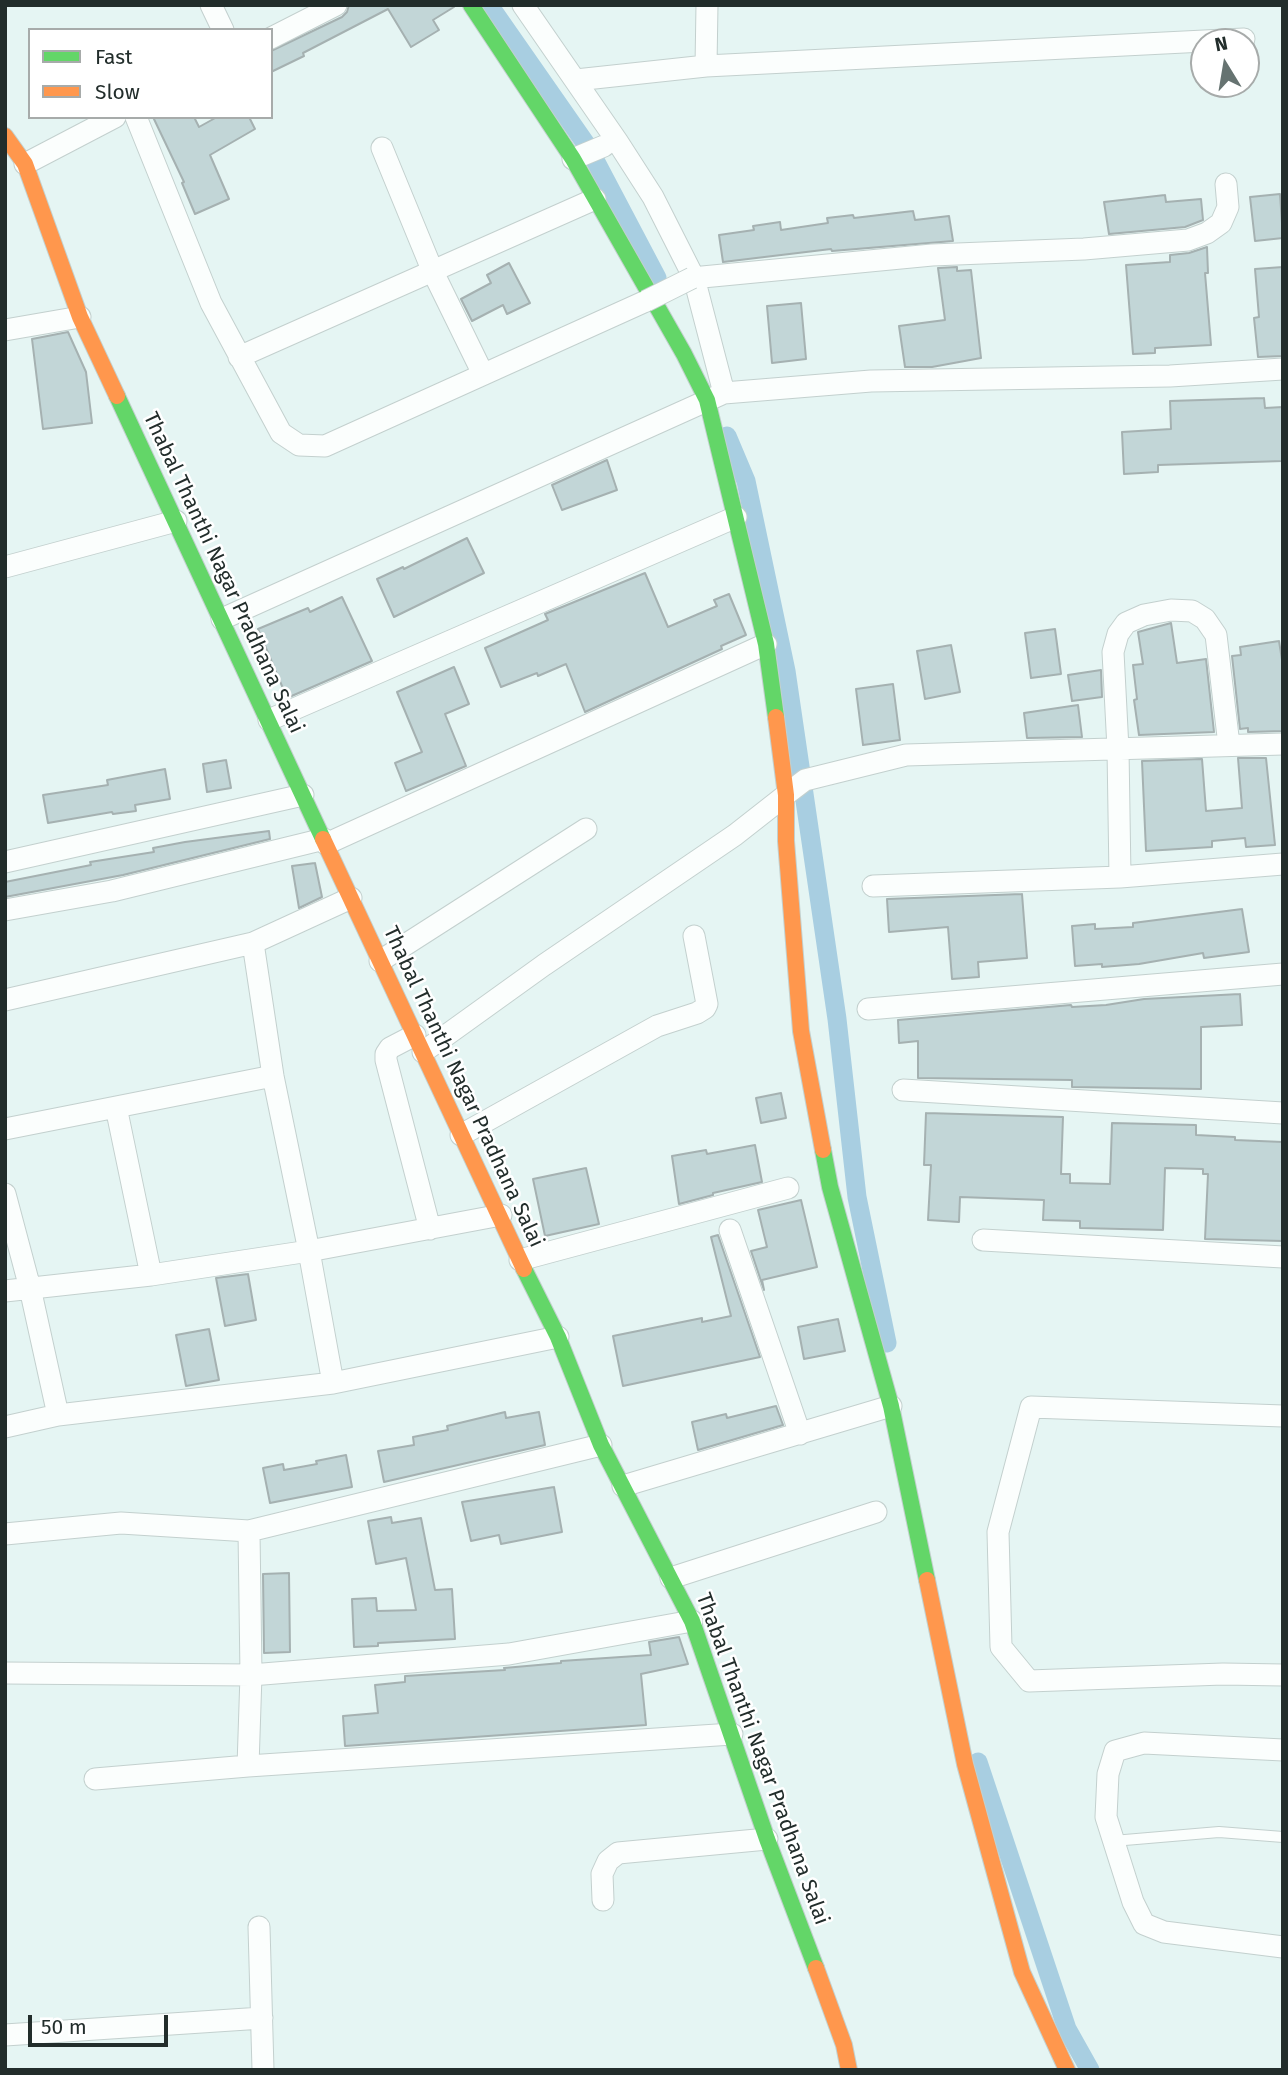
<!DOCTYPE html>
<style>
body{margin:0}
#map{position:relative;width:1288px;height:2075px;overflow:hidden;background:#e5f5f3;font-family:"Fira Sans",sans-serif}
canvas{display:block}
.frame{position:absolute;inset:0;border:7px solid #222d2b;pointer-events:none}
.legend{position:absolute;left:28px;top:28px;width:245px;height:91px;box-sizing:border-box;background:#fff;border:2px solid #a7abaa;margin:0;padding:9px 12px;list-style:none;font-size:21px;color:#222d2b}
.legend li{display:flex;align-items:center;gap:14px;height:35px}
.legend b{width:35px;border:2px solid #a7abaa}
.north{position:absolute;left:1190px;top:28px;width:70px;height:70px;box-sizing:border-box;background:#fff;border:2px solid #a7abaa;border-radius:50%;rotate:349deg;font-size:19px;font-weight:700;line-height:28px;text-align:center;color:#222d2b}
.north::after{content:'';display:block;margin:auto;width:24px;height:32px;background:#667371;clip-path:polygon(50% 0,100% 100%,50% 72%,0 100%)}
.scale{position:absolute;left:28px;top:2015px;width:140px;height:32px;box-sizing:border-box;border:4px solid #222d2b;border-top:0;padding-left:9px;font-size:21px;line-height:24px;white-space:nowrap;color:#222d2b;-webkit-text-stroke:5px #fff;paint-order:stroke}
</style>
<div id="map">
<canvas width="1288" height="2075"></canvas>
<div class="frame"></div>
<ul class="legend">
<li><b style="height:9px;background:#63d668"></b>Fast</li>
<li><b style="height:9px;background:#ff974d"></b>Slow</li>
</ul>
<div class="north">N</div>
<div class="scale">50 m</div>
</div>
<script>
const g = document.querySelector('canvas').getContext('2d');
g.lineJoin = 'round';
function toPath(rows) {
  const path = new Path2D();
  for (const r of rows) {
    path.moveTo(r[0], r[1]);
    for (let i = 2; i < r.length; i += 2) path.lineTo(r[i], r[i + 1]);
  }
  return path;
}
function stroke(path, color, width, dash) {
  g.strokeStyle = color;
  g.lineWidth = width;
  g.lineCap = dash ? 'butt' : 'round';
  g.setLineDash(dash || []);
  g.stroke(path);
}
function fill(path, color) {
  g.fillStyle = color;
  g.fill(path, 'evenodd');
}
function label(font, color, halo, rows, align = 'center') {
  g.font = font + ' "Fira Sans",sans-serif';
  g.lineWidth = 5;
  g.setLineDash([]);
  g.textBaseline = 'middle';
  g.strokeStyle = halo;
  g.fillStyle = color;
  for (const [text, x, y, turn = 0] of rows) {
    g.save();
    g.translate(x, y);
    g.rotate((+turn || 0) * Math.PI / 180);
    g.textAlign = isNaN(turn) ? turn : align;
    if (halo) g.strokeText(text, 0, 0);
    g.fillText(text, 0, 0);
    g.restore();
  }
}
stroke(toPath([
 [489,5,588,147,657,278],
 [727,436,746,481,786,671,837,1019,857,1197,887,1343],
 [978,1762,1067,2029,1090,2070]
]), '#a8cee1', 19);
const building = toPath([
 [349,5,454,5,454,7,433,20,439,30,411,47,388,9,303,53,304,56,271,72,271,51,342,17,347,12,349,5],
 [153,117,194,117,199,127,217,117,249,117,255,129,210,155,229,199,195,214,182,183,184,182,153,117],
 [1280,194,1283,238,1255,241,1250,197,1280,194],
 [1165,195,1166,202,1201,199,1203,220,1185,227,1109,234,1104,202,1165,195],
 [913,211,915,220,949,216,953,241,832,251,831,249,723,262,719,235,754,230,753,226,780,222,781,230,828,223,827,218,853,215,854,218,913,211],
 [1207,247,1208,273,1205,273,1211,345,1155,348,1155,353,1133,354,1126,265,1170,262,1170,255,1189,253,1207,247],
 [509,263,530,303,507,314,503,305,472,321,461,299,491,283,487,275,509,263],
 [957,267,957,271,971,270,981,358,932,367,905,367,899,326,945,320,938,268,957,267],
 [1283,267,1283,356,1258,357,1254,318,1259,317,1255,269,1283,267],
 [801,303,806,359,772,363,767,306,801,303],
 [68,332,86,372,92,423,43,429,32,339,68,332],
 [1264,398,1265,408,1283,407,1283,461,1158,465,1158,472,1124,474,1122,432,1171,429,1170,401,1264,398],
 [607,460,617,490,562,510,552,485,607,460],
 [467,538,484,573,394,617,377,579,403,567,404,569,467,538],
 [645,573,668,627,717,606,714,600,729,594,746,635,721,646,722,649,585,712,566,664,538,676,537,673,501,687,485,648,548,620,545,614,645,573],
 [342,597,372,661,287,698,258,629,308,608,310,612,342,597],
 [1171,623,1177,663,1206,659,1214,732,1139,735,1134,700,1137,699,1133,665,1143,664,1138,632,1171,623],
 [1055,629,1061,674,1031,678,1025,633,1055,629],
 [1279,641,1283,666,1283,731,1248,732,1248,728,1240,729,1232,656,1241,655,1240,647,1279,641],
 [951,645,960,692,925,699,917,651,951,645],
 [454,667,469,704,445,714,466,766,406,791,395,763,422,752,397,692,454,667],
 [1101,670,1102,697,1072,701,1068,675,1101,670],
 [893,684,900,740,863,745,856,689,893,684],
 [1078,705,1082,737,1027,738,1024,713,1078,705],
 [1238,758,1266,758,1275,845,1246,847,1245,838,1212,841,1212,847,1146,851,1142,761,1202,759,1206,811,1242,808,1238,758],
 [226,760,231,788,207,792,203,764,226,760],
 [165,769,170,799,135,805,136,811,113,814,112,812,48,823,43,795,108,785,107,780,165,769],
 [269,831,270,839,123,875,5,897,5,882,91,865,90,862,154,852,153,848,185,842,269,831],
 [315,863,322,897,299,908,292,866,315,863],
 [1022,894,1027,958,978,962,979,977,952,979,948,927,889,932,887,899,1022,894],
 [1242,909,1249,952,1204,958,1203,953,1139,964,1102,967,1102,964,1075,966,1072,926,1095,924,1095,929,1133,927,1133,923,1242,909],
 [1240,994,1242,1025,1201,1027,1201,1089,1072,1087,1072,1080,918,1078,918,1041,899,1043,898,1020,1071,1005,1072,1007,1106,1005,1144,999,1240,994],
 [781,1093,786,1118,761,1123,756,1098,781,1093],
 [926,1113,1063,1117,1061,1174,1070,1174,1070,1183,1110,1184,1112,1123,1196,1125,1196,1135,1235,1137,1235,1140,1283,1142,1283,1241,1205,1239,1208,1174,1203,1174,1203,1169,1165,1168,1163,1230,1080,1228,1080,1221,1043,1220,1044,1200,960,1197,959,1222,928,1220,931,1165,924,1165,926,1113],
 [755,1145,762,1182,713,1193,713,1195,679,1204,672,1156,706,1150,707,1154,755,1145],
 [586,1168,599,1224,545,1236,533,1179,586,1168],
 [801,1200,817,1267,762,1280,764,1290,751,1251,767,1247,758,1210,801,1200],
 [718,1235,760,1357,623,1386,613,1336,702,1318,702,1322,731,1316,711,1237,718,1235],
 [248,1274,256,1320,225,1326,216,1278,248,1274],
 [838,1319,845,1351,804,1359,798,1327,838,1319],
 [209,1329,219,1380,186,1386,176,1335,209,1329],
 [776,1406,783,1425,698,1450,692,1422,726,1414,727,1418,776,1406],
 [505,1412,506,1418,539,1412,545,1445,384,1482,378,1451,414,1445,413,1437,448,1430,447,1426,505,1412],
 [346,1455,352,1487,270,1503,263,1468,283,1464,284,1470,317,1464,316,1461,346,1455],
 [554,1487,562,1532,501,1544,499,1535,471,1541,462,1502,554,1487],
 [391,1517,392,1523,421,1518,435,1590,452,1589,455,1639,378,1643,378,1646,354,1647,352,1599,376,1598,377,1611,416,1610,406,1558,376,1564,368,1521,391,1517],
 [289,1573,290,1652,264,1653,263,1574,289,1573],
 [679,1637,688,1664,641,1674,646,1725,345,1746,343,1716,378,1713,375,1685,405,1682,405,1676,505,1670,504,1668,561,1663,561,1661,651,1655,649,1642,679,1637]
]);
fill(building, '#c2d6d7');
stroke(building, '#a5b1b1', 2);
const lane = toPath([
 [1113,1841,1219,1832,1283,1837]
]);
const street = toPath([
 [211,5,223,30],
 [523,5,617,141,653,197,694,278,724,393],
 [271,38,336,5],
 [706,66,707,5],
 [576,80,706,66,1244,39],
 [136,117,211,303,281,433,299,445,325,446,646,301],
 [382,148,433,272,483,374],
 [573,159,604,146],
 [25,164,115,117],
 [692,278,932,255,1084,249,1188,240,1207,233,1221,223,1228,207,1226,184],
 [5,330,80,317],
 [239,357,595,199],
 [5,567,176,521],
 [222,619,724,393,871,381,1170,376,1283,369],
 [269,720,736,517],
 [788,793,805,780,906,755,1283,744],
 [326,844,766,644],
 [5,862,303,795],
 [1120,877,1118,749,1113,652,1118,634,1126,623,1144,615,1171,610,1192,611,1205,619,1216,635,1229,745],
 [873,886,1120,877,1283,864],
 [5,910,112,891,324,839],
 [253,943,273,1076,309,1251,333,1383],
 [380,961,586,829],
 [5,1000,253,943,351,898],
 [868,1009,1283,974],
 [415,1035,390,1048,386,1054,386,1060,430,1229],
 [423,1052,544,965,735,835,786,795],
 [903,1090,1283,1113],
 [116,1107,151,1275],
 [5,1129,273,1076],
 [461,1135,657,1026,697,1013,705,1008,707,1004,694,936],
 [5,1194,30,1288,58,1415],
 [730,1230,800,1434],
 [983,1240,1283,1257],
 [520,1260,788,1188],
 [5,1291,151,1275,309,1251,501,1215],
 [1283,1416,1031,1407,998,1532,1001,1647,1029,1681,1223,1674,1283,1675],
 [5,1427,58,1415,333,1383,558,1337],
 [623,1486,891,1406],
 [249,1531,251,1675,248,1766,732,1734],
 [5,1534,121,1523,249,1531,601,1445],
 [671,1578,876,1512],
 [5,1673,251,1675,509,1654,692,1621],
 [1283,1750,1144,1743,1115,1751,1108,1774,1106,1817,1133,1902,1144,1924,1164,1932,1283,1947],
 [95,1779,248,1766],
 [603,1900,602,1874,608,1861,618,1853,767,1839],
 [259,1927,263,2070],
 [5,2035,262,2018]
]);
const fast = toPath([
 [471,5,573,159,684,354,707,400,766,644,776,717],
 [117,396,323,839],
 [823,1150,830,1187,891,1406,927,1580],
 [524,1269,558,1337,601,1445,692,1621,767,1839,816,1968]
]);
const slow = toPath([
 [5,136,25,164,80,317,117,396],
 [776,717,786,795,786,841,801,1031,823,1150],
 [323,839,524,1269],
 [927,1580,965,1764,1022,1972,1067,2070],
 [816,1968,844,2045,849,2070]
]);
stroke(lane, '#c3d0ce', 12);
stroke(street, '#c3d0ce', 23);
stroke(fast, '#c3d0ce', 18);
stroke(slow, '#c3d0ce', 18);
stroke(lane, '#fbfefd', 10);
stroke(street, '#fbfefd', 21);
stroke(fast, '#63d668', 16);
stroke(slow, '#ff974d', 16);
const streetBridge = toPath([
 [646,301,692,278]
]);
stroke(streetBridge, '#c3d0ce', 23, []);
stroke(streetBridge, '#fbfefd', 21);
label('21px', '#222d2b', '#fff', [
 ["Thabal Thanthi Nagar Pradhana Salai",223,573,65],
 ["Thabal Thanthi Nagar Pradhana Salai",463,1087,65],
 ["Thabal Thanthi Nagar Pradhana Salai",762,1759,70]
]);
</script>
